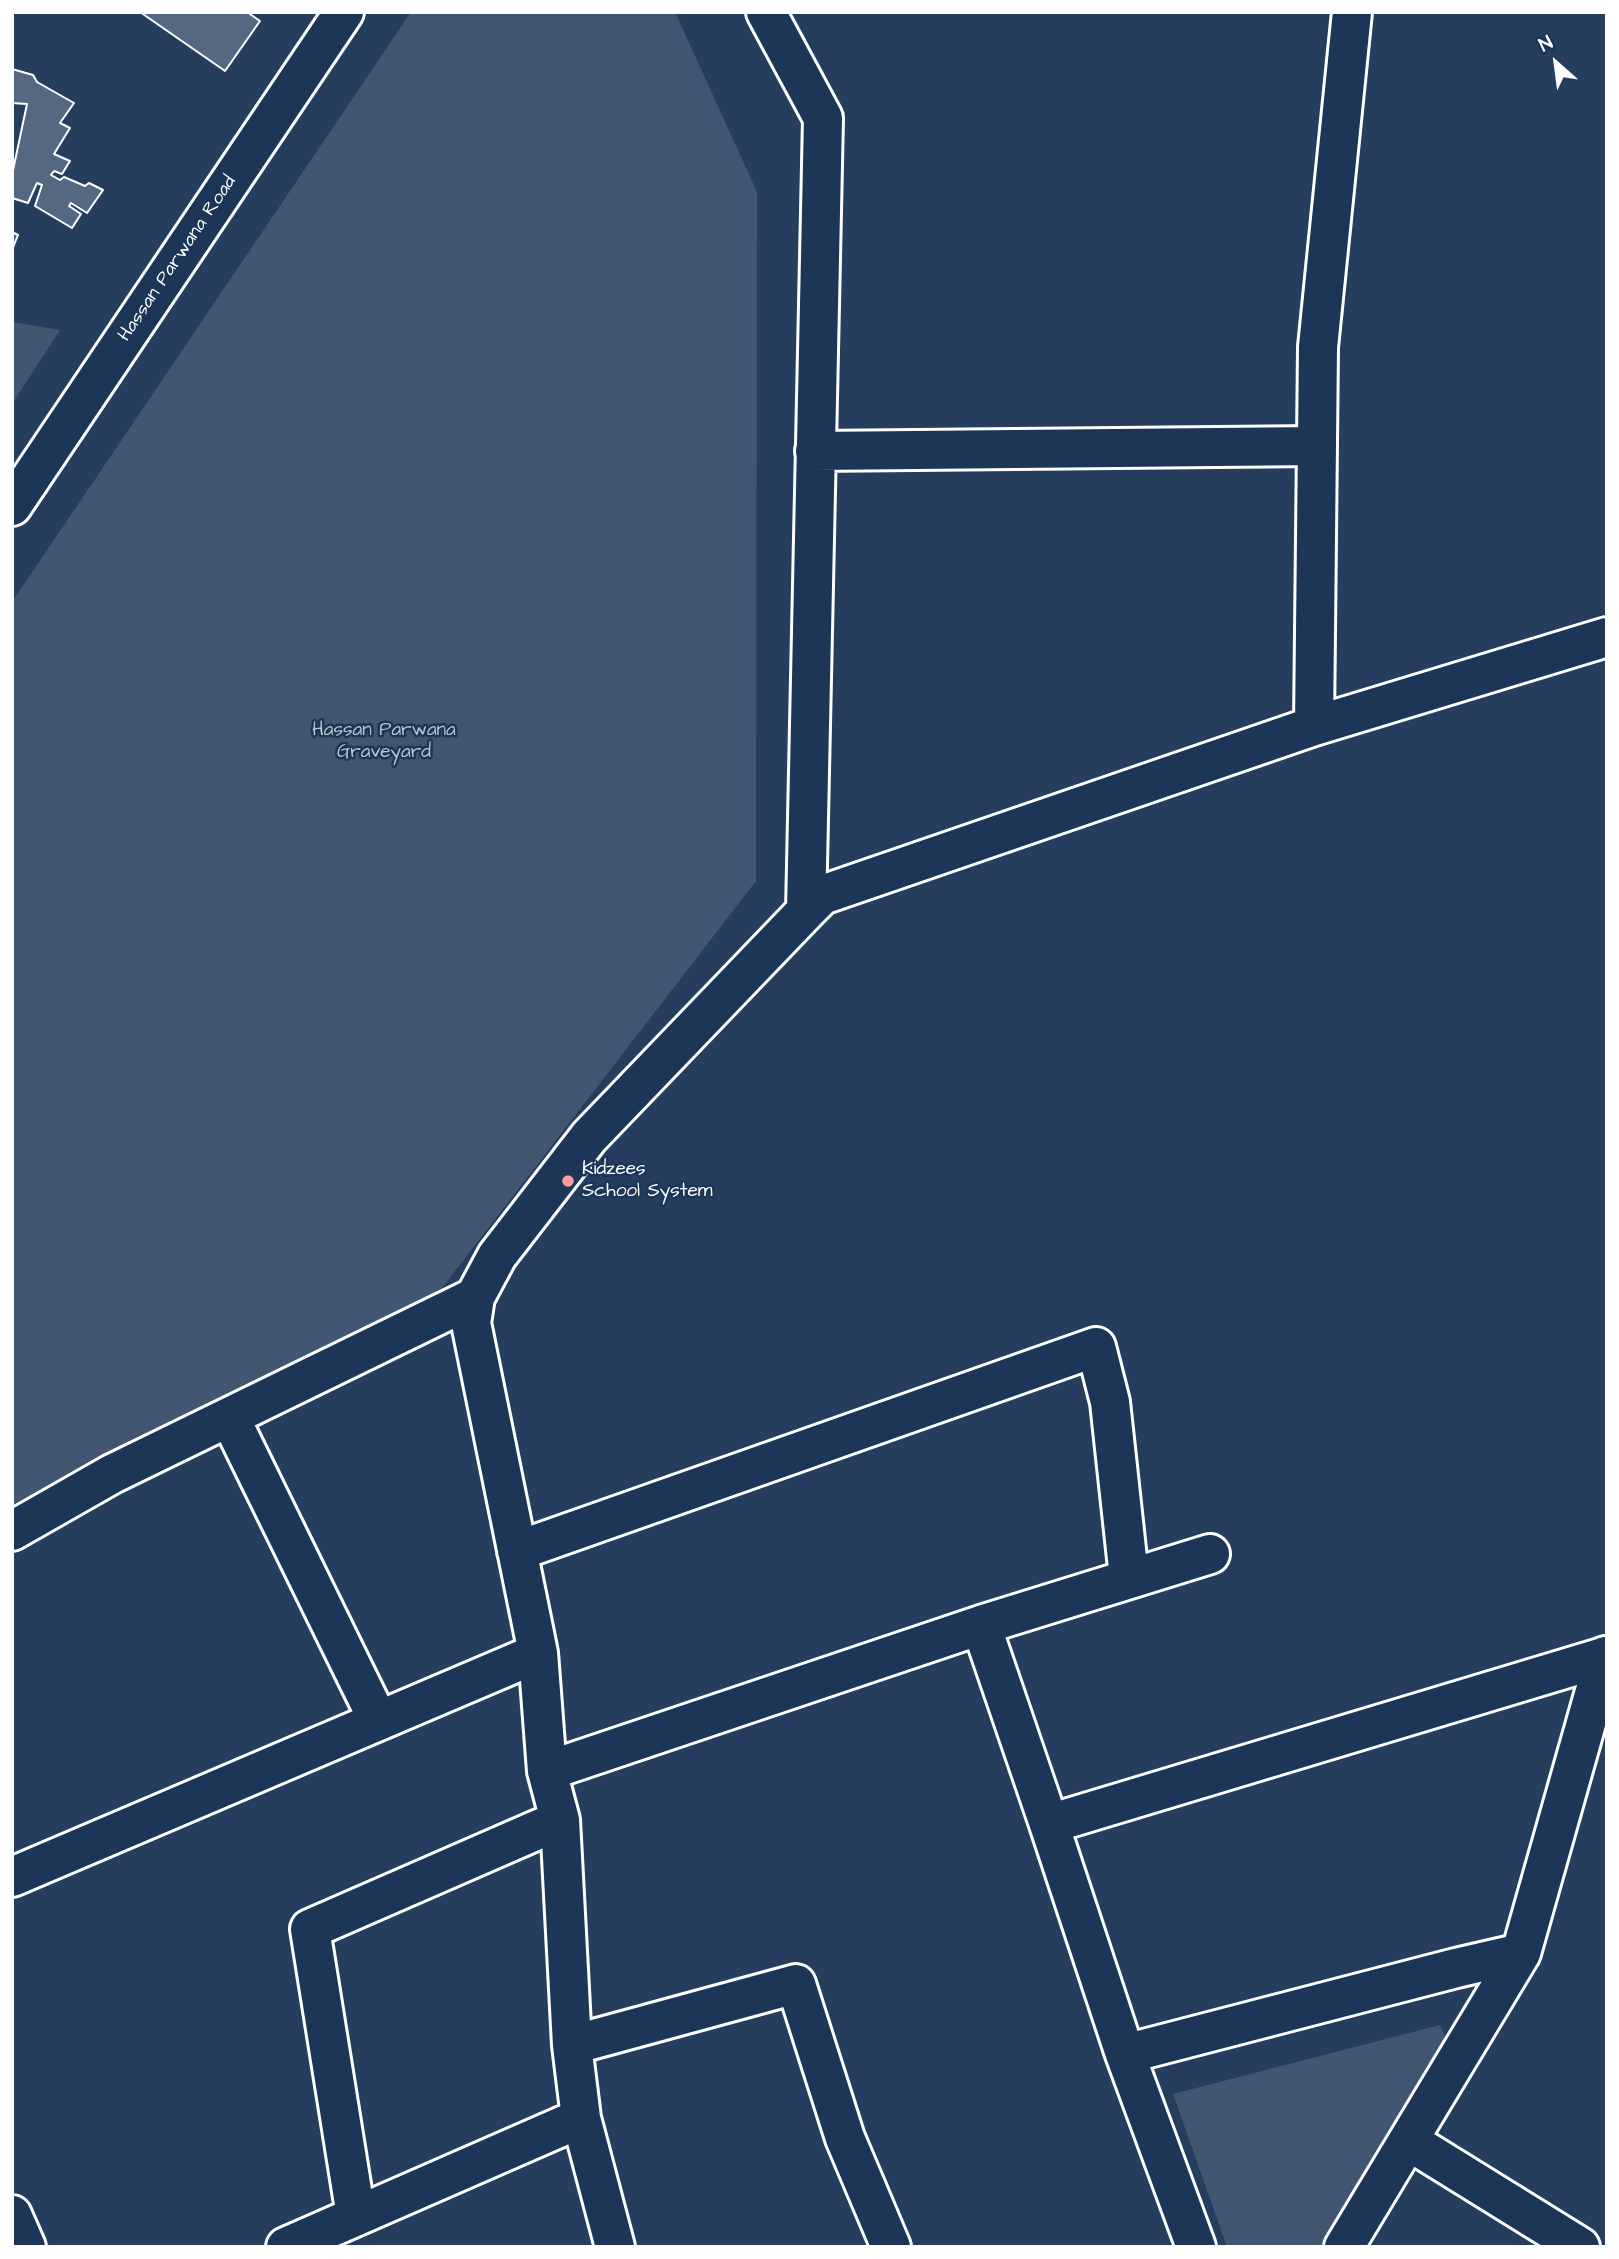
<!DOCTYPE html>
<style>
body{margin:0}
#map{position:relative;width:1619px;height:2259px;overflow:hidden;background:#263d5e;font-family:"Architects Daughter",sans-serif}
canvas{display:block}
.frame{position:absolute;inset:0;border:14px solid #fff;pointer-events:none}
.north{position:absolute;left:1521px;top:28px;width:70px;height:70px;-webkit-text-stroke:5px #1d3557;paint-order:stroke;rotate:332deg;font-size:19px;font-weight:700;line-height:28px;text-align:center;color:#fff}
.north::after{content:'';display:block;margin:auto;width:24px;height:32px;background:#fff;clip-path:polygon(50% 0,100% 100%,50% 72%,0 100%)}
</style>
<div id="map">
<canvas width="1619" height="2259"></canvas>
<div class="frame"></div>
<div class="north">N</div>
</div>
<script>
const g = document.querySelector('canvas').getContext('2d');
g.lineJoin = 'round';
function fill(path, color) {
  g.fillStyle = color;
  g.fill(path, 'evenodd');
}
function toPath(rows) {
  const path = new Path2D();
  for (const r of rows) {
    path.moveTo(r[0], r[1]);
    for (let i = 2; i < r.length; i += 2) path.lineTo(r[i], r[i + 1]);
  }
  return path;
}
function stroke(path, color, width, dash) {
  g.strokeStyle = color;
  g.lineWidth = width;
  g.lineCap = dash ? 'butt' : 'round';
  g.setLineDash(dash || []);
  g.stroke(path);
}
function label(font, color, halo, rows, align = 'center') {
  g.font = font + ' "Architects Daughter",sans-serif';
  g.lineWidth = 5;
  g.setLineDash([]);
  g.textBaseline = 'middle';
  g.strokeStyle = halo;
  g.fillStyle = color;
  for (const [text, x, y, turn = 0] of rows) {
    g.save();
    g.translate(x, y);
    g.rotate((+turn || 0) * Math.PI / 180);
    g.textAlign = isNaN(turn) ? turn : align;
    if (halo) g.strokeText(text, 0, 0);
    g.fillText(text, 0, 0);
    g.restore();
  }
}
fill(toPath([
 [411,12,675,12,757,192,756,881,442,1288,12,1522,12,602],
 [12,322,60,330,12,404],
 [1440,2025,1452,2054,1321,2247,1227,2247,1173,2094]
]), '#425672');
const building = toPath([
 [140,12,247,12,260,21,225,71,140,12],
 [12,69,33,75,37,82,74,103,60,123,70,128,54,154,70,161,62,174,54,171,51,175,60,180,64,177,85,186,89,183,103,190,87,213,71,203,69,206,81,214,72,228,35,206,42,185,37,183,28,203,12,198,12,175,27,104,12,103,12,69],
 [12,232,18,235,12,250,12,232]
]);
fill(building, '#556781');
stroke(building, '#fff', 2);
const minor = toPath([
 [815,451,1317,446],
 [1314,726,1318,347,1352,12],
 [806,911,822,895,1314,726,1607,637],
 [230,1418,378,1720],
 [12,1531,112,1474,475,1297],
 [517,1551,1096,1347,1110,1402,1129,1577],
 [981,1625,1049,1824],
 [547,1771,981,1625,1210,1554],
 [12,1877,538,1653],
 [572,2045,796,1984,845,2138,891,2247],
 [1125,2054,1456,1968,1521,1953,1605,1656],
 [1409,2141,1580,2247],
 [12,2215,26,2247],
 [356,2216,310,1929,560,1820],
 [286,2247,581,2118],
 [615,2247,581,2118,572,2045,560,1820,547,1771,538,1653,471,1323,475,1297,497,1256,589,1137,806,911,823,118,766,12],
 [1196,2247,1125,2054,1049,1824,1607,1656],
 [1344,2247,1521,1953]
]);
const major = toPath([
 [12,506,344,12]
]);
stroke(minor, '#fff', 44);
stroke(major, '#fff', 44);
stroke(minor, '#1d3557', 38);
stroke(major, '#1d3557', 38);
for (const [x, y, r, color] of [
 [568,1181,7,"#ff9aa2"]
]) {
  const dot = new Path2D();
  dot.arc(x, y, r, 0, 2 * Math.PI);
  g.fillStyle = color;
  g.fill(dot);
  stroke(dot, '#1d3557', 2.5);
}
label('19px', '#fff', '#1d3557', [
 ["Hassan Parwana Road",178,259,-56]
]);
label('19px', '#bdc4ce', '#1d3557', [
 ["Hassan Parwana",384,731],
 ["Graveyard",384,753]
]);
label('19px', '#fff', '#1d3557', [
 ["Kidzees",582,1170],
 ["School System",582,1192]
], 'left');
</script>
